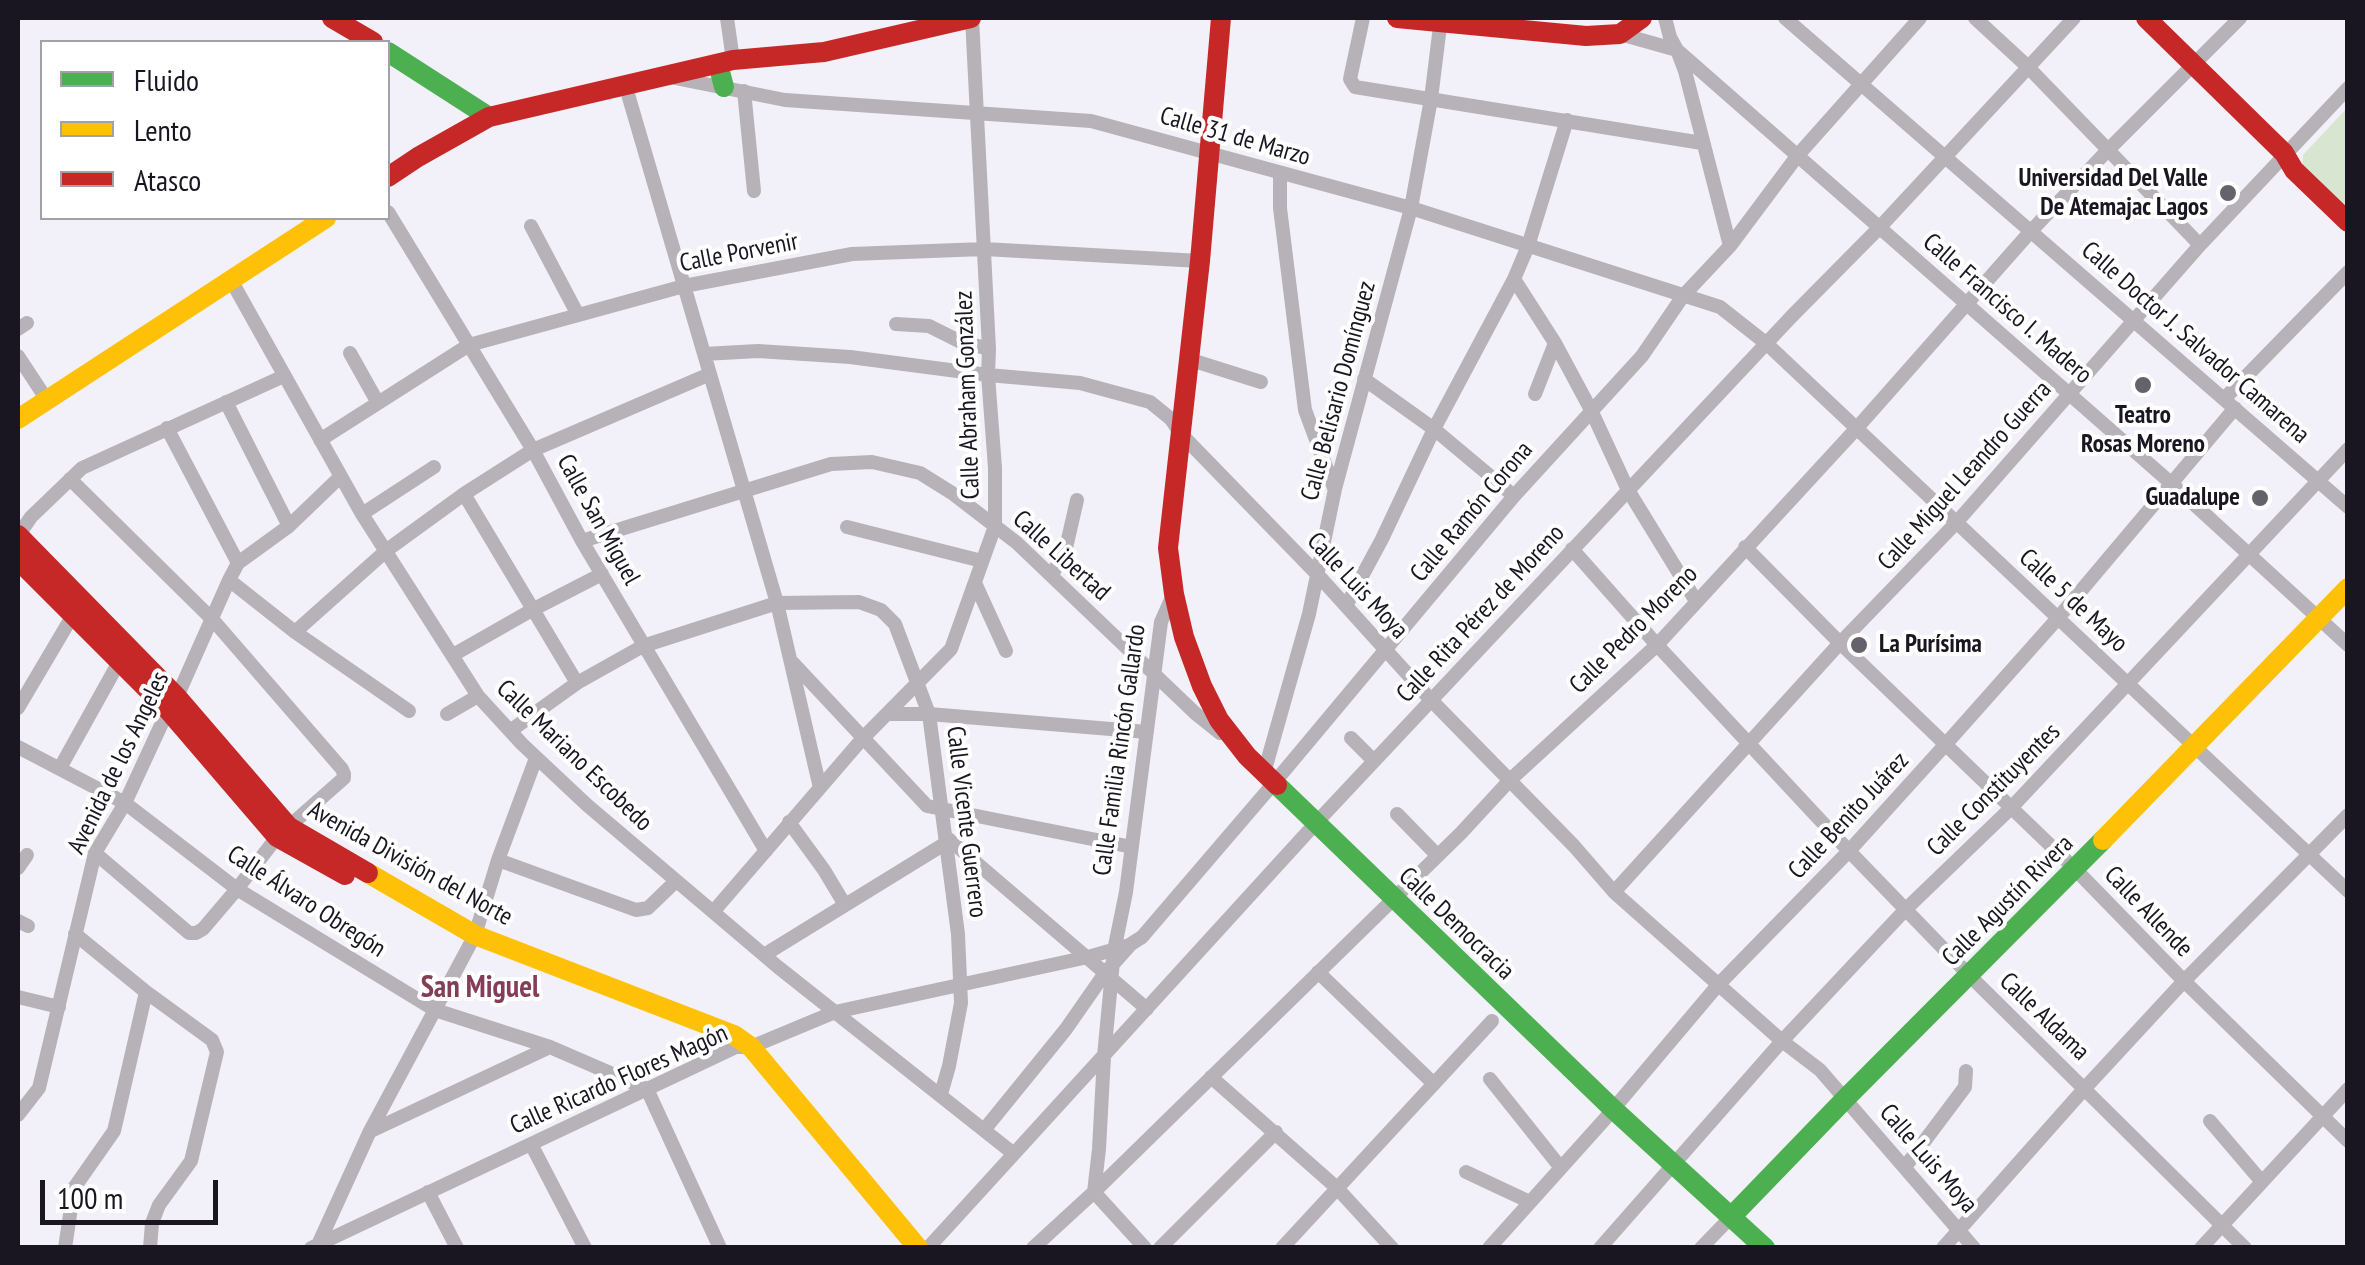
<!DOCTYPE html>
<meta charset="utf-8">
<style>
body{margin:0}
#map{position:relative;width:2365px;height:1265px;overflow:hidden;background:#f2f0f8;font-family:"PT Sans Narrow",sans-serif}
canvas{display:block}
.frame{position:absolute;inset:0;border:20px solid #191521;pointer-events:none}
.legend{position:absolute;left:40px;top:40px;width:350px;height:180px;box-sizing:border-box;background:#fff;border:2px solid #a3a1a6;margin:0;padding:12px 18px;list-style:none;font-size:30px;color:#191521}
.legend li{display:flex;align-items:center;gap:20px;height:50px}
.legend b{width:50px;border:2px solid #a3a1a6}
.scale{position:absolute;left:40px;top:1180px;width:178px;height:45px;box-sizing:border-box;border:5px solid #191521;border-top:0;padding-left:12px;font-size:30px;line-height:35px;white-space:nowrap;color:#191521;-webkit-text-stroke:8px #fff;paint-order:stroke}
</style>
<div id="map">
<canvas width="2365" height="1265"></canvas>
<div class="frame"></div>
<ul class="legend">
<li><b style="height:12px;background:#4caf50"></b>Fluido</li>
<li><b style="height:12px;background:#ffc107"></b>Lento</li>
<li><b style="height:12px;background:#c62828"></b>Atasco</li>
</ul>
<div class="scale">100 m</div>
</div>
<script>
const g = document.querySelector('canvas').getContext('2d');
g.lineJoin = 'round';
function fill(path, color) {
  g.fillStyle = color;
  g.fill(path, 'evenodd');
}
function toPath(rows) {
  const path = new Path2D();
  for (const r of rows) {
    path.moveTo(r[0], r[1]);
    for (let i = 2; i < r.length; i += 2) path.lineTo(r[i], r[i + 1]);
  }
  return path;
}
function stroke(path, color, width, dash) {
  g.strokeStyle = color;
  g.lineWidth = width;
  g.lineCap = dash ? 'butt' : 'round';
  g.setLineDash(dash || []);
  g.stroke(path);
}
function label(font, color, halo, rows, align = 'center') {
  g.font = font + ' "PT Sans Narrow",sans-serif';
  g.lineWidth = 8;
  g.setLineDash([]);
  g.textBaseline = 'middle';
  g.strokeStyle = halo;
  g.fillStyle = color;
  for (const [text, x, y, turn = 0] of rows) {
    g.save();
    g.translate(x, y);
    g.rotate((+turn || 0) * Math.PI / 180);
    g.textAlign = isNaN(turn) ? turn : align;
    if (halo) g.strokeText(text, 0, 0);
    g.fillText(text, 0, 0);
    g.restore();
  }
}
fill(toPath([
 [2347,108,2347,212,2302,169,2303,155]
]), '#d8e5d0');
stroke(toPath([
 [727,18,733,60],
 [1363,18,1350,79,1355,87,1702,143],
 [1665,18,1670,37,1677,50,1685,71,1730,246],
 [1785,18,2348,507],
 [1975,18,2027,66,2200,245],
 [1620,34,1677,50,2172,484,2348,645],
 [675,78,785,100,1091,121,1411,208,1720,307,1767,344,2348,891],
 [625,84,777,603,820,788],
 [744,91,754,191],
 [1280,173,1280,208,1305,410,1334,488],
 [388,212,533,450,582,541,766,851],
 [531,226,578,315],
 [1514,279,1555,343,1591,410,1628,490,1696,601],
 [231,280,362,514,478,696,522,744,587,805,778,967,1014,1154],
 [896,324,929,326,959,341,989,349],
 [18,329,27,323],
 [350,353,378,403],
 [704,354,758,351,850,357,988,375,1080,383,1150,402,1171,419,1181,434,1317,574,1431,700,1574,846,1614,892,1782,1041,1820,1070,1974,1248],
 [18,356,47,400],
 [1188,359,1261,382],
 [1364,379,1434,429,1514,496],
 [1535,394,1555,343],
 [2224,399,2348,272],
 [226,402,289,526],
 [167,428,238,563],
 [320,440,469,345,684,286,852,254,984,249,1200,261],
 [70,479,213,620,342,769,344,774,344,778,277,837,237,889,203,929,196,933,189,933,95,853],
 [464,494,577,683],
 [362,514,434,467],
 [847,527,982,561],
 [18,536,31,517,82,468,284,376],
 [582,541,831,464,872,462,920,473,952,493,1017,543,1195,713,1220,733],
 [1745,547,1840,643,2075,869,2184,981,2348,1141],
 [1572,549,1657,645,1849,851,1970,976,2245,1248],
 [1052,575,1066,548,1077,500],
 [229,580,295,632,409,711],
 [975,583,1006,651],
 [1346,606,1382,539,1434,429,1514,279,1528,246,1567,120],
 [295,632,387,550,464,494,533,450,710,374],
 [453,655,532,610,602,574],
 [793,663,927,806,1132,847],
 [18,708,73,615],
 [447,714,478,696],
 [887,714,929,714,1147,732],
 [510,731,577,683,643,646,777,603,859,602,881,610,895,624,929,714,958,934,961,1003,949,1066,941,1094],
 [1351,738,1374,761],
 [18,747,125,803,237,889,435,1010,550,1047,647,1089,720,1248],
 [60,768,119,662],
 [1264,773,1309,614,1335,489,1411,208,1431,99,1441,18],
 [1397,814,1437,855],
 [789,822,824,870,845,905],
 [945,836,1147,1009],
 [498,860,636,910,648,908,676,881],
 [18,868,27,855],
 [1614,892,1840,643,1956,523,2200,245,2348,88],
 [713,912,863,738,951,649,995,526,995,468,988,375,989,349,972,18],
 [18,921,28,926],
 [75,934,146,992,212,1040,217,1052,191,1161,159,1205,152,1223,150,1248],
 [764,955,946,843],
 [1318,972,1434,1084],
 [18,997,59,1007],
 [1211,1077,1337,1188,1392,1248],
 [1490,1079,1561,1168],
 [18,1115,39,1088,95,853,125,803,168,710,177,697,229,580,238,563,289,526,340,477],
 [2210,1121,2262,1182],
 [984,1130,1066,1029,1105,973,1131,944,1142,937,1274,783,1514,496,1642,356,1683,296,1730,246,1798,155,1920,18],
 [371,1131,550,1047],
 [531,1144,585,1248],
 [1905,1167,1965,1087,1966,1071],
 [1466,1172,1530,1202],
 [428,1192,457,1248],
 [317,1247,370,1131,475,935,498,860,536,758],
 [65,1248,74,1188,114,1131,146,992],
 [311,1248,736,1047,751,1047,835,1012,1088,957,1130,945],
 [928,1248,1315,824,1792,316,1880,227,2074,18],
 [1033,1248,1094,1192,1461,833,1510,780,1657,645,1856,429,2031,231,2107,151,2240,18],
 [1145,1248,1094,1192,1099,1149,1104,1056,1114,951,1126,892,1161,622,1173,595],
 [1160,1248,1276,1132],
 [1282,1248,1492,1021],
 [1489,1248,1604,1120,1718,985,1849,851,1945,745,2058,618,2235,408],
 [1600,1248,1782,1041,1906,909,2011,808,2348,449],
 [1701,1248,1732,1216],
 [1943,1248,2085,1088,2184,981,2348,815],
 [2201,1248,2348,1089]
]), '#b7b2b8', 14);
stroke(toPath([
 [388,52,489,117],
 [718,64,724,87],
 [1277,785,1613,1109,1765,1248],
 [1732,1216,1846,1098,2103,840]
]), '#4caf50', 20);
stroke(toPath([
 [18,419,326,218],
 [2103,840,2348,588],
 [368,873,475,935,734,1035,751,1047,918,1248]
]), '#ffc107', 20);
stroke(toPath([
 [332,18,373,42],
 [1221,18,1200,261,1168,548,1174,594,1184,637,1202,686,1219,720,1247,756,1277,785],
 [1397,18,1586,36,1620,34,1642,18],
 [2146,18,2284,153,2294,170,2348,222],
 [388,177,418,157,489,117,733,60,824,52,971,18],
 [18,535,177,697,289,827,368,873],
 [18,560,168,710,277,837,345,875]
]), '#c62828', 20);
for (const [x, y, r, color] of [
 [2228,193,10,"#65626c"],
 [2143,385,10,"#65626c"],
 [2260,498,10,"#65626c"],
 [1859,645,10,"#65626c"]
]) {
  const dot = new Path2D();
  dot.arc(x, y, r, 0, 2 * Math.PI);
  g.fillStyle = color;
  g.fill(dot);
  stroke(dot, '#fff', 4);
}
label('25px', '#191521', '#fff', [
 ["Calle 31 de Marzo",1235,137,16],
 ["Calle Porvenir",739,253,-11],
 ["Calle Francisco I. Madero",2007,309,41],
 ["Calle Doctor J. Salvador Camarena",2195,343,41],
 ["Calle Belisario Domínguez",1339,391,-75],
 ["Calle Abraham González",968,395,-92],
 ["Calle Miguel Leandro Guerra",1965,476,-48],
 ["Calle Ramón Corona",1472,512,-50],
 ["Calle San Miguel",598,520,61],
 ["Calle Libertad",1061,556,42],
 ["Calle Luis Moya",1357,586,47],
 ["Calle 5 de Mayo",2073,601,43],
 ["Calle Rita Pérez de Moreno",1481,614,-47],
 ["Calle Pedro Moreno",1634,630,-45],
 ["Calle Familia Rincón Gallardo",1120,750,-82],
 ["Calle Mariano Escobedo",574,756,44],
 ["Avenida de los Angeles",119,763,-64],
 ["Calle Constituyentes",1994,790,-45],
 ["Calle Benito Juárez",1849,816,-47],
 ["Calle Vicente Guerrero",966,822,83],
 ["Avenida División del Norte",410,864,29],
 ["Calle Agustín Rivera",2008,901,-45],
 ["Calle Álvaro Obregón",306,902,33],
 ["Calle Allende",2148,912,46],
 ["Calle Democracia",1456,924,44],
 ["Calle Aldama",2044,1017,44],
 ["Calle Ricardo Flores Magón",619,1080,-24],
 ["Calle Luis Moya",1928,1159,49]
]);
label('bold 25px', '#191521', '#fff', [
 ["Universidad Del Valle",2208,179],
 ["De Atemajac Lagos",2208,208],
 ["Teatro",2143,416,"center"],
 ["Rosas Moreno",2143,445,"center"],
 ["Guadalupe",2240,498],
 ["La Purísima",1879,645,"left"]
], 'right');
label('bold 30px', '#833d57', '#fff', [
 ["San Miguel",480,988]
]);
</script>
